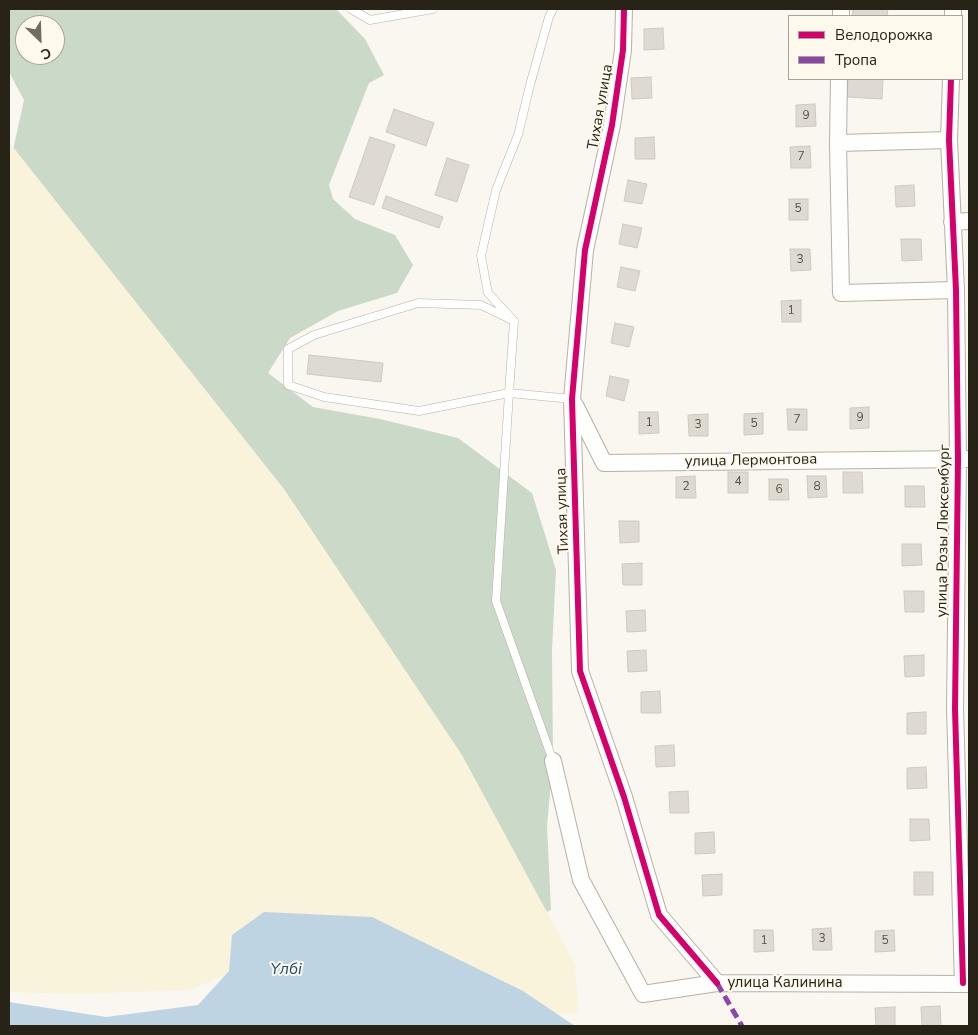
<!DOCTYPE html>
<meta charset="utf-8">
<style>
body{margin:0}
#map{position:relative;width:978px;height:1035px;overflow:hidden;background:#faf7f0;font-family:"Nunito Sans",sans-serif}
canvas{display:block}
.frame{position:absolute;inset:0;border:10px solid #272317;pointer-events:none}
.legend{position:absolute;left:788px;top:15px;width:175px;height:65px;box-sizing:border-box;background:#fdf9ed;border:1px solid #a7a397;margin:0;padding:6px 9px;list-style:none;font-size:15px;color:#272317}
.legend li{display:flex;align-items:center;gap:10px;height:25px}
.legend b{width:25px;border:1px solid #a7a397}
.north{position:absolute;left:15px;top:15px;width:50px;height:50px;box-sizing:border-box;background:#fdf9ed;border:1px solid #a7a397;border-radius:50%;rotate:156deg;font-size:14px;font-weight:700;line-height:20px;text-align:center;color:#272317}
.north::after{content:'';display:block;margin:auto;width:18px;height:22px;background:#716d63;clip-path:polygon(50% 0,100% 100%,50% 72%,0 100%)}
</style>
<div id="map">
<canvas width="978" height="1035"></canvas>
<div class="frame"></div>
<ul class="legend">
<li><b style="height:6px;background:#d6006c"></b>Велодорожка</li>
<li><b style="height:6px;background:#8e44ad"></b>Тропа</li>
</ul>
<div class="north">С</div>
</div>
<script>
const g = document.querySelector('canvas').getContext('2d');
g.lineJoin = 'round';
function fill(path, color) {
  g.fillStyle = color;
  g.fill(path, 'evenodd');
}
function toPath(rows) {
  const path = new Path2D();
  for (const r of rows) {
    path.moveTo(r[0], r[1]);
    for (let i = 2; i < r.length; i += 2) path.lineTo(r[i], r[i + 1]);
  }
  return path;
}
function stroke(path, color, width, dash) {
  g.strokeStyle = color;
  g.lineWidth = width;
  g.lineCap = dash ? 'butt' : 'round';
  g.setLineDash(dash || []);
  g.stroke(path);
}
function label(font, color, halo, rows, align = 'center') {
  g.font = font + ' "Nunito Sans",sans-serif';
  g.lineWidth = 4;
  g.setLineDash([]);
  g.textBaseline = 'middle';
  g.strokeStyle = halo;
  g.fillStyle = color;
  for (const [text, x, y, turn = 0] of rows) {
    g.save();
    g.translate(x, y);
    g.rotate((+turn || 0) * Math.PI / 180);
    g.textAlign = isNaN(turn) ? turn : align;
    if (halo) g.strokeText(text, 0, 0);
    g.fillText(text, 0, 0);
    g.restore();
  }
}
fill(toPath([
 [9,9,336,9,365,39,384,75,369,83,329,185,333,199,355,219,395,235,413,265,397,293,338,311,290,338,268,373,313,407,380,419,458,438,532,493,556,570,552,650,553,761,547,826,551,910,481,940,9,168,24,100,9,72],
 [25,25,55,25,55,55,25,55]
]), '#cad9c8');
fill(toPath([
 [9,142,284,489,462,755,575,964,579,1013,550,1014,285,952,189,990,75,994,9,992]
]), '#f9f3db');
fill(toPath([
 [264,912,372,917,523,991,575,1026,9,1026,9,1002,106,1017,198,1005,229,971,232,935]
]), '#bfd4e3');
const building = toPath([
 [853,9,888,9,887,16,852,16,853,9],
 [663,28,664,49,644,50,644,29,663,28],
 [651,77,652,98,632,99,631,78,651,77],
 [848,79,883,79,882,99,847,97,848,79],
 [815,104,816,126,796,127,796,105,815,104],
 [394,109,434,123,426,146,386,132,394,109],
 [370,137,395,145,374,205,349,197,370,137],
 [654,137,655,159,635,159,635,138,654,137],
 [810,146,811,168,791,168,790,147,810,146],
 [447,158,469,165,457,202,435,195,447,158],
 [628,180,647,184,642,204,624,201,628,180],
 [914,185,915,206,896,207,895,186,914,185],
 [386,196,443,217,439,228,382,208,386,196],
 [789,199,808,199,808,220,789,220,789,199],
 [623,224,642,228,637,248,619,244,623,224],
 [901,239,921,239,922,260,902,261,901,239],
 [790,249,810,249,811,270,791,271,790,249],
 [621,267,640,271,635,291,617,287,621,267],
 [801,300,801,322,782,322,781,301,801,300],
 [615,323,634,327,629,347,611,343,615,323],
 [309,355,383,363,381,382,307,374,309,355],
 [610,376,629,380,624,401,606,396,610,376],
 [869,407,869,428,850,429,850,408,869,407],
 [787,409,807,409,807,430,788,430,787,409],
 [639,412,658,412,659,433,639,434,639,412],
 [763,413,763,434,744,435,744,414,763,413],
 [708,414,708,436,689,436,688,415,708,414],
 [728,472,748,472,748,493,728,493,728,472],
 [843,472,862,472,863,493,843,493,843,472],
 [695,476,696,498,676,498,676,477,695,476],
 [807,476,826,476,827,497,808,498,807,476],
 [769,479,788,479,789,500,769,500,769,479],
 [905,486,924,486,925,507,905,507,905,486],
 [619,521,639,521,639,542,620,543,619,521],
 [902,544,921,544,922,565,902,566,902,544],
 [642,563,642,585,623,585,622,564,642,563],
 [904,591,924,591,924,612,905,612,904,591],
 [645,610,646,631,627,632,626,611,645,610],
 [646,650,647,671,628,672,627,651,646,650],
 [924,655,924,676,905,677,904,656,924,655],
 [660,691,661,713,641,713,641,692,660,691],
 [926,712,926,734,907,734,907,713,926,712],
 [674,745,675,766,656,767,655,746,674,745],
 [926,767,927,788,907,789,907,768,926,767],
 [688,791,689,813,670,813,669,792,688,791],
 [910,819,929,819,930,840,910,841,910,819],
 [714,832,715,853,695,854,695,833,714,832],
 [914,872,933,872,933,895,914,895,914,872],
 [722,874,722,895,703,896,702,875,722,874],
 [831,928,832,950,813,950,812,929,831,928],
 [754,930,773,930,774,951,754,952,754,930],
 [894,930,895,951,875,952,875,931,894,930],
 [940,1006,941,1026,922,1026,921,1007,940,1006],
 [895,1007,895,1026,876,1026,875,1008,895,1007]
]);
fill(building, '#dedad1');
stroke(building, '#cdcac1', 1);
const service = toPath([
 [351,9,370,20,433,9],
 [553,9,549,17,530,85,518,135,496,190,481,256,488,293,514,321,509,393,572,399],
 [514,321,481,305,418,303,314,335,288,349,288,385,324,397,419,411,509,393,496,601,553,761]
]);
const minor = toPath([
 [624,9,623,50,612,125,585,250,572,399,580,671,624,797,659,915,717,983],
 [841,16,841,9],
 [953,16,953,9],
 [839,79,838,143,841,293,956,290],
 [951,79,949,140,956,290,958,459,955,709,963,983],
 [838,143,949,140],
 [952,222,969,221],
 [575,405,604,463,969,459],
 [553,761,581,880,643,994,717,983,969,984]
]);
stroke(service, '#b5b1a8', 9);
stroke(minor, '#b5b1a8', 18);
stroke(service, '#fefefd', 8);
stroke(minor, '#fefefd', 16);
stroke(toPath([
 [717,983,742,1026]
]), '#8e44ad', 5, [10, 5]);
stroke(toPath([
 [624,9,623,50,612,125,585,250,572,399,580,671,624,797,659,915,717,983],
 [951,79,949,140,956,290,958,459,955,709,963,983]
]), '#d6006c', 6);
label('12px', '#555146', null, [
 ["9",806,116],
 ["7",801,157],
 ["5",798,209],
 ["3",800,260],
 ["1",791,311],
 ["9",860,418],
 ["7",797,420],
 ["1",649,423],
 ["5",754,424],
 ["3",698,425],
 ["4",738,482],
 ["2",686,487],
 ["8",817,487],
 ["6",779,490],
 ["3",822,939],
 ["1",764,941],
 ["5",885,941]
]);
label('15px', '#272317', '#fdf9ed', [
 ["Тихая улица",601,107,-80],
 ["улица Лермонтова",751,461,-1],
 ["Тихая улица",563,511,-92],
 ["улица Розы Люксембург",944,531,-89],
 ["улица Калинина",785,983]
]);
label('italic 16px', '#1a4e6e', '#fdf9ed', [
 ["Үлбі",286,970]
]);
</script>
